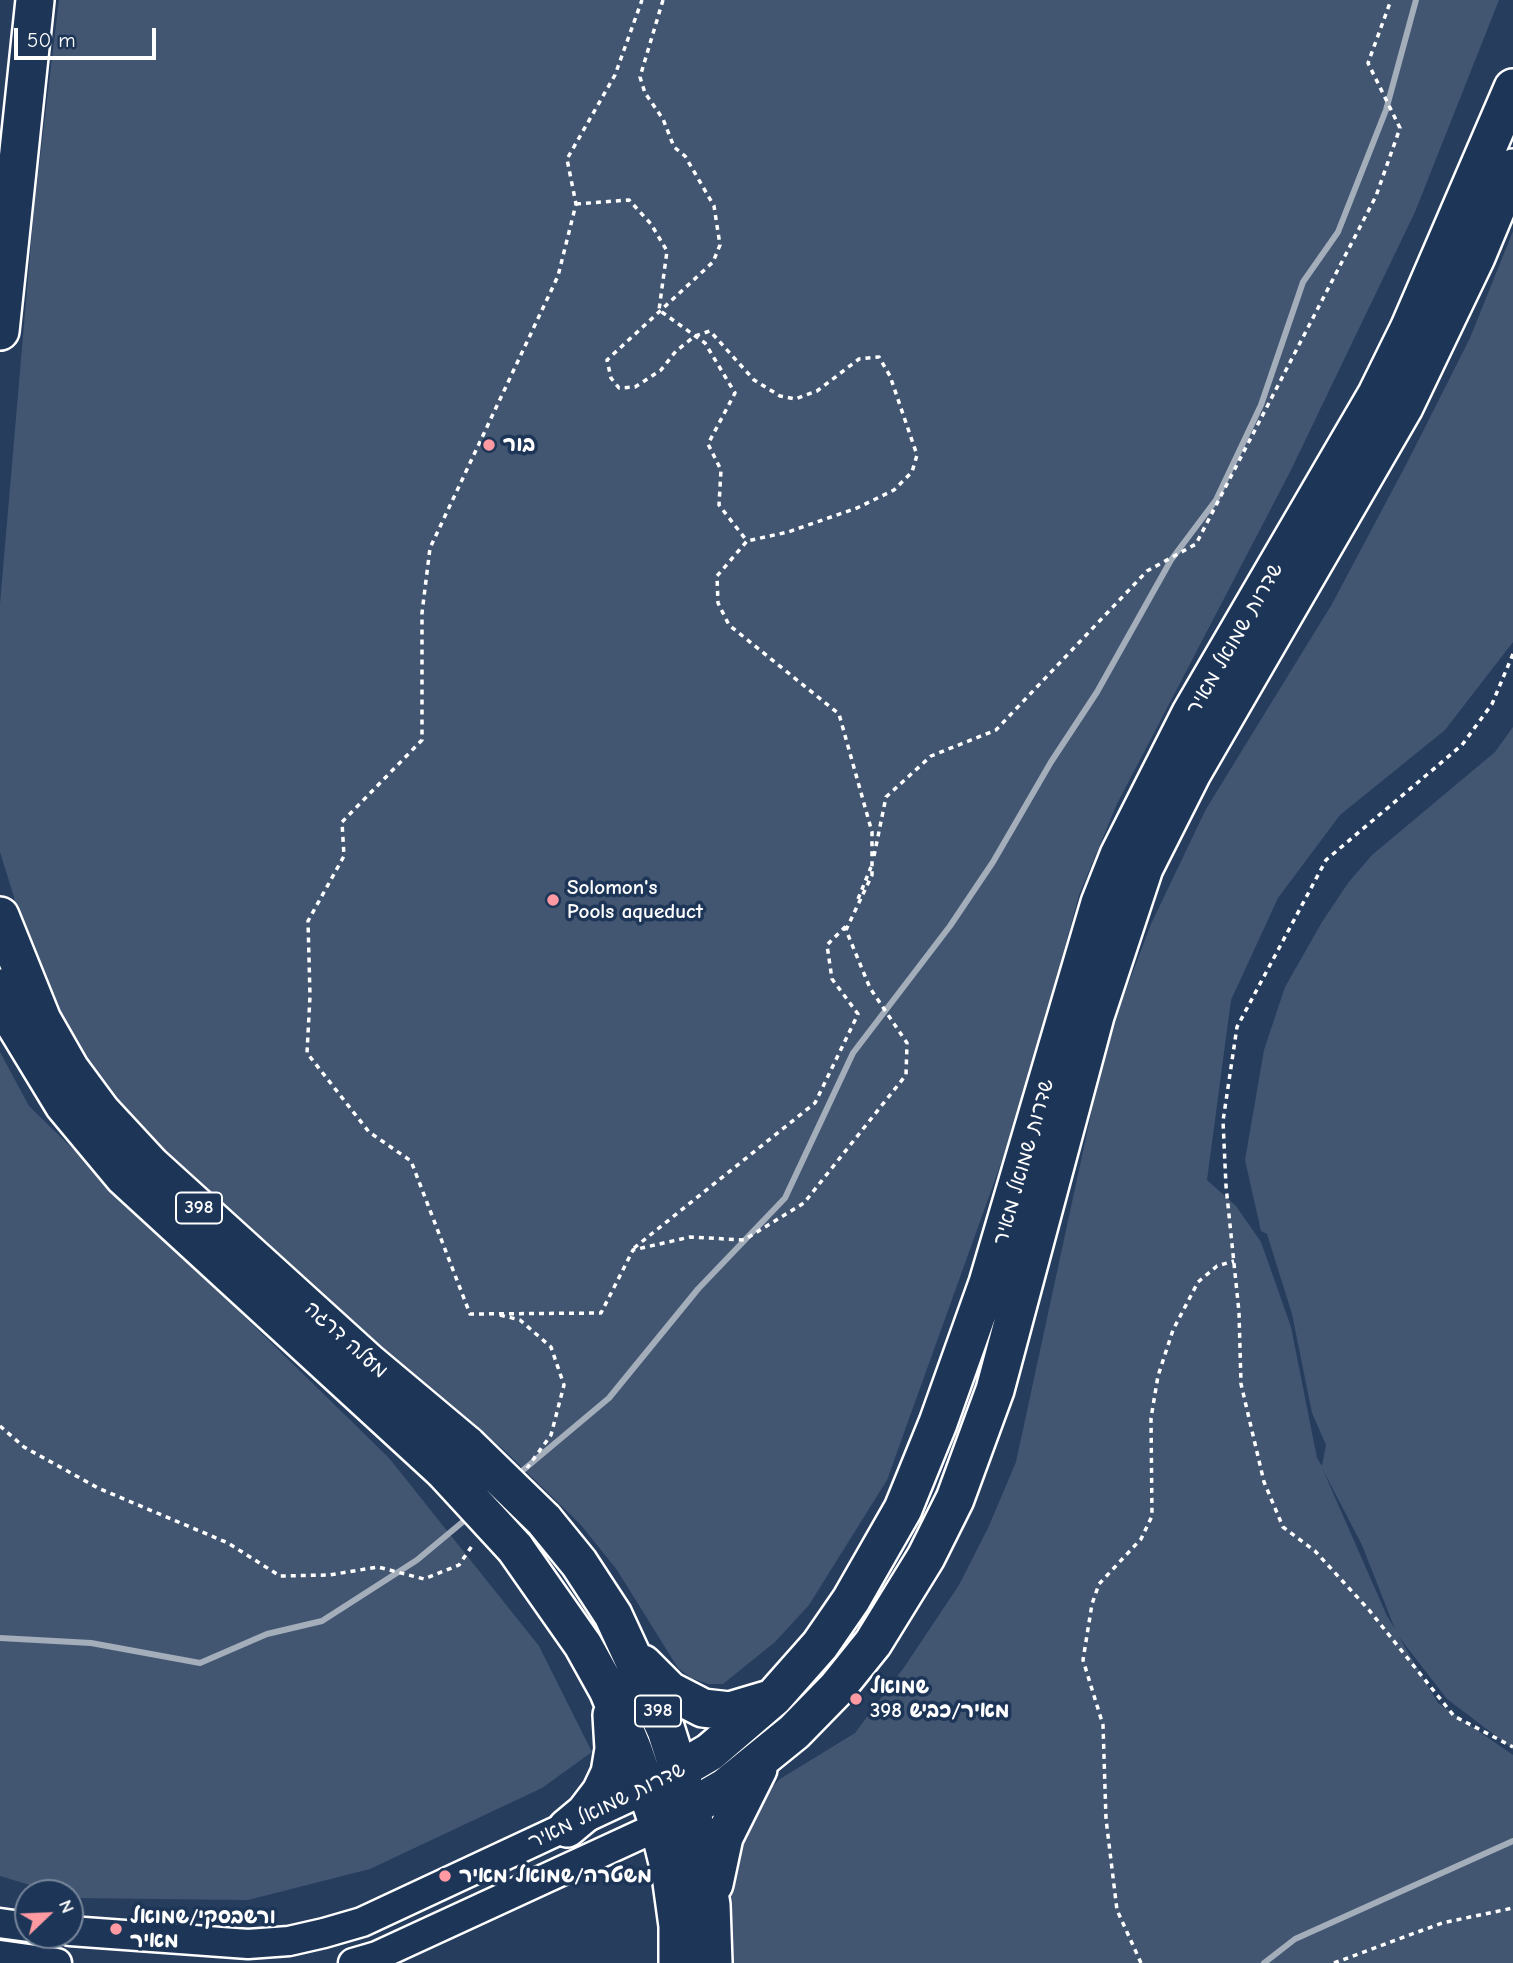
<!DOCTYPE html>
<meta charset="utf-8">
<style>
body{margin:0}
#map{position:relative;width:1513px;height:1963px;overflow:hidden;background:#263d5e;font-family:"Comic Neue",sans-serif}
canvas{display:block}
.north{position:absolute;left:14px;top:1879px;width:70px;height:70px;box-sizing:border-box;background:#1d3557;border:2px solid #77869a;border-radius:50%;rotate:67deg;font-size:19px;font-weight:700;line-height:28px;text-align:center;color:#fff}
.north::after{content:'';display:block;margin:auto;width:24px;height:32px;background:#ff9aa2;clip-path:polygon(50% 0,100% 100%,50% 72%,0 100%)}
.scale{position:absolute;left:14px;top:28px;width:142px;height:32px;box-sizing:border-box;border:4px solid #fff;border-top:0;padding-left:9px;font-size:21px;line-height:24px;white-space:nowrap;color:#fff;-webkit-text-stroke:5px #1d3557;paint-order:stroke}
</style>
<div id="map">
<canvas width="1513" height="1963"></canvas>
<div class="north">N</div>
<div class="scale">50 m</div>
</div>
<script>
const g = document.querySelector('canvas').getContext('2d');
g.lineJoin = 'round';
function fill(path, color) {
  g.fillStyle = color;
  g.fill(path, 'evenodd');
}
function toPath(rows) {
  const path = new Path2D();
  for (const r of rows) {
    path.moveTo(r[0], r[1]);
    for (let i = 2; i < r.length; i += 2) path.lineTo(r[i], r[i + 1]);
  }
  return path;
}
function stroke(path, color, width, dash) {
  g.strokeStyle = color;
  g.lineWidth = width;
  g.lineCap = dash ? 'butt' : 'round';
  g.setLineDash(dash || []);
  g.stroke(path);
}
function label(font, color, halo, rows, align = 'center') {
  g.font = font + ' "Comic Neue","Playpen Sans Hebrew",sans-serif';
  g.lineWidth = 7;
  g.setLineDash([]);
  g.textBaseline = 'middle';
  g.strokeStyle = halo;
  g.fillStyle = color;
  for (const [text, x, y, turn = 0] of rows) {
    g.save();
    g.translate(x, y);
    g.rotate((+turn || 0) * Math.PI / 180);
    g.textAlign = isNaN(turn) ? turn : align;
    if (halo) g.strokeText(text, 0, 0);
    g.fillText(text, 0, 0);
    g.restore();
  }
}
fill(toPath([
 [59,0,1499,0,1415,212,1290,472,1117,804,1079,895,1023,1102,887,1480,809,1605,775,1642,723,1684,708,1684,691,1678,678,1668,617,1570,581,1525,502,1448,447,1406,169,1161,118,1102,67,1033,36,968,0,852,0,604,34,208],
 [1513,231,1513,642,1445,730,1340,815,1278,898,1231,1000,1207,1180,1236,1206,1261,1242,1291,1327,1317,1458,1322,1466,1326,1445,1312,1413,1292,1314,1267,1234,1261,1231,1245,1160,1264,1050,1285,987,1322,922,1348,883,1372,855,1495,752,1513,727,1513,1749,1447,1699,1399,1637,1438,1703,1513,1755,1513,1963,725,1963,729,1870,763,1796,780,1779,855,1733,905,1666,959,1585,988,1528,1016,1462,1107,1040,1151,924,1206,809,1332,604,1409,459,1470,338],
 [1323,1470,1362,1545,1395,1629,1387,1616],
 [0,1052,29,1106,389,1458,539,1646,592,1752,542,1788,370,1869,248,1900,74,1898,70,1897,70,1893,56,1893,0,1876]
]), '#425672');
stroke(toPath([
 [516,1476,609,1398,698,1289,785,1198,853,1053,950,926,993,862,1051,762,1097,692,1171,560,1216,500,1261,405,1303,282,1338,232,1386,110,1416,0],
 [0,1638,91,1643,200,1663,267,1634,322,1621,417,1560,471,1515],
 [1264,1963,1295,1939,1513,1841]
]), '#a4aebb', 6);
const minor = toPath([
 [0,1923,28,1927],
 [70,1931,248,1944,289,1941,324,1933,362,1922,647,1789],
 [0,1955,57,1963],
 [353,1963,377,1956,659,1826]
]);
const major = toPath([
 [0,331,35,0],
 [0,916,42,1020,70,1069,101,1111,151,1165,368,1362,467,1445],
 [0,988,16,1026,64,1105,124,1177,444,1471],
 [544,1520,579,1563,613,1615,666,1730,691,1809,705,1869,711,1905,713,1963],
 [515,1548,583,1645,608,1690,633,1750,659,1826,671,1875,678,1926,678,1963],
 [643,1664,670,1691,703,1708,730,1711,767,1700],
 [647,1789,710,1752,774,1697,820,1645,851,1600,903,1509,938,1423,988,1283,1100,903,1119,855,1191,713,1377,394,1409,329,1513,88],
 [659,1826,726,1787,794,1732,836,1689,873,1643,926,1557,955,1499,995,1390,1095,1016,1144,868,1192,773,1404,407,1476,257,1513,168],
 [567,1828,585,1813,601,1792,610,1773,614,1749,612,1715],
 [714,1884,724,1837,758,1769]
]);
stroke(minor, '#fff', 33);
stroke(major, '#fff', 42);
stroke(toPath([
 [663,0,640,77,645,93,663,119,674,147,685,156,714,206,720,245,713,262,607,360,611,378,619,388,635,387,661,370,676,351,695,336,710,331,754,380,780,396,795,399,817,391,859,359,879,357,890,376,917,455,912,472,894,490,857,508,788,532,747,541],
 [576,204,629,200,651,224,667,251,659,310,705,343,735,393,708,444,721,470,719,505,747,541,717,576,718,603,729,625,839,714,872,832,872,875,846,930,870,988,907,1043,906,1075,804,1203,744,1240,690,1237,633,1250,601,1313,470,1314,411,1161,369,1132,307,1053,310,996,308,921,344,856,342,822,422,740,422,613,430,548,558,276,576,204,567,159,615,75,642,0],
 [1513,654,1492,704,1462,745,1326,860,1237,1027,1223,1121,1226,1186,1239,1312,1241,1384,1264,1482,1283,1527,1315,1551,1369,1610,1454,1716,1513,1747],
 [874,856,886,797,931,756,996,730,1147,571,1196,544,1376,196,1400,128,1368,63,1391,0],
 [858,899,871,867],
 [634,1248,815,1103,858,1014,832,979,827,945,847,925],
 [500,1315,520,1320,551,1347,564,1385,551,1435,527,1468],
 [0,1426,24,1447,98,1488,228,1543,280,1576,329,1575,378,1567,424,1579,459,1565,474,1543],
 [1141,1963,1117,1910,1106,1819,1103,1725,1083,1660,1092,1604,1099,1584,1141,1539,1152,1516,1151,1418,1158,1376,1173,1330,1198,1282,1217,1266,1234,1261],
 [1334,1963,1442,1923,1513,1908]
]), '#fff', 3.5, [5, 5]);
stroke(minor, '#1d3557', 28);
stroke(major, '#1d3557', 37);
const majorBridge = toPath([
 [467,1445,544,1520],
 [444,1471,515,1548]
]);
stroke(majorBridge, '#fff', 42, []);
stroke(majorBridge, '#1d3557', 37);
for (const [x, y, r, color] of [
 [489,445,7,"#ff9aa2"],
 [553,900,7,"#ff9aa2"],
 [856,1699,7,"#ff9aa2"],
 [445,1876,7,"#ff9aa2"],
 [116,1929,7,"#ff9aa2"]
]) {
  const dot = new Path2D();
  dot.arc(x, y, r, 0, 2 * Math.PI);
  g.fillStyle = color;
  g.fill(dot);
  stroke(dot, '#1d3557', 2.5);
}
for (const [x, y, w] of [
 [199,1208,46],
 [658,1711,46]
]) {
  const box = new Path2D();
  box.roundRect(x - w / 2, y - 15.5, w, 31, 5);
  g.fillStyle = '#1d3557';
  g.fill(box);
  stroke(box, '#fff', 2);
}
label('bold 19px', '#fff', null, [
 ["398",199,1208],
 ["398",658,1711]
]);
label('bold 21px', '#fff', '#1d3557', [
 ["בור",503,445],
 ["Solomon's",567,888],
 ["Pools aqueduct",567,912],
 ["שמואל",870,1687],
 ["מאיר/כביש 398",870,1711],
 ["משטרה/שמואל מאיר",459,1876],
 ["ורשבסקי/שמואל",130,1917],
 ["מאיר",130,1941]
], 'left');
label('21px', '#fff', '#1d3557', [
 ["שדרות שמואל מאיר",1235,639,-60],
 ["שדרות שמואל מאיר",1024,1162,-74],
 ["מעלה דרגה",346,1340,42],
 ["שדרות שמואל מאיר",607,1806,-26]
]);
</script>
